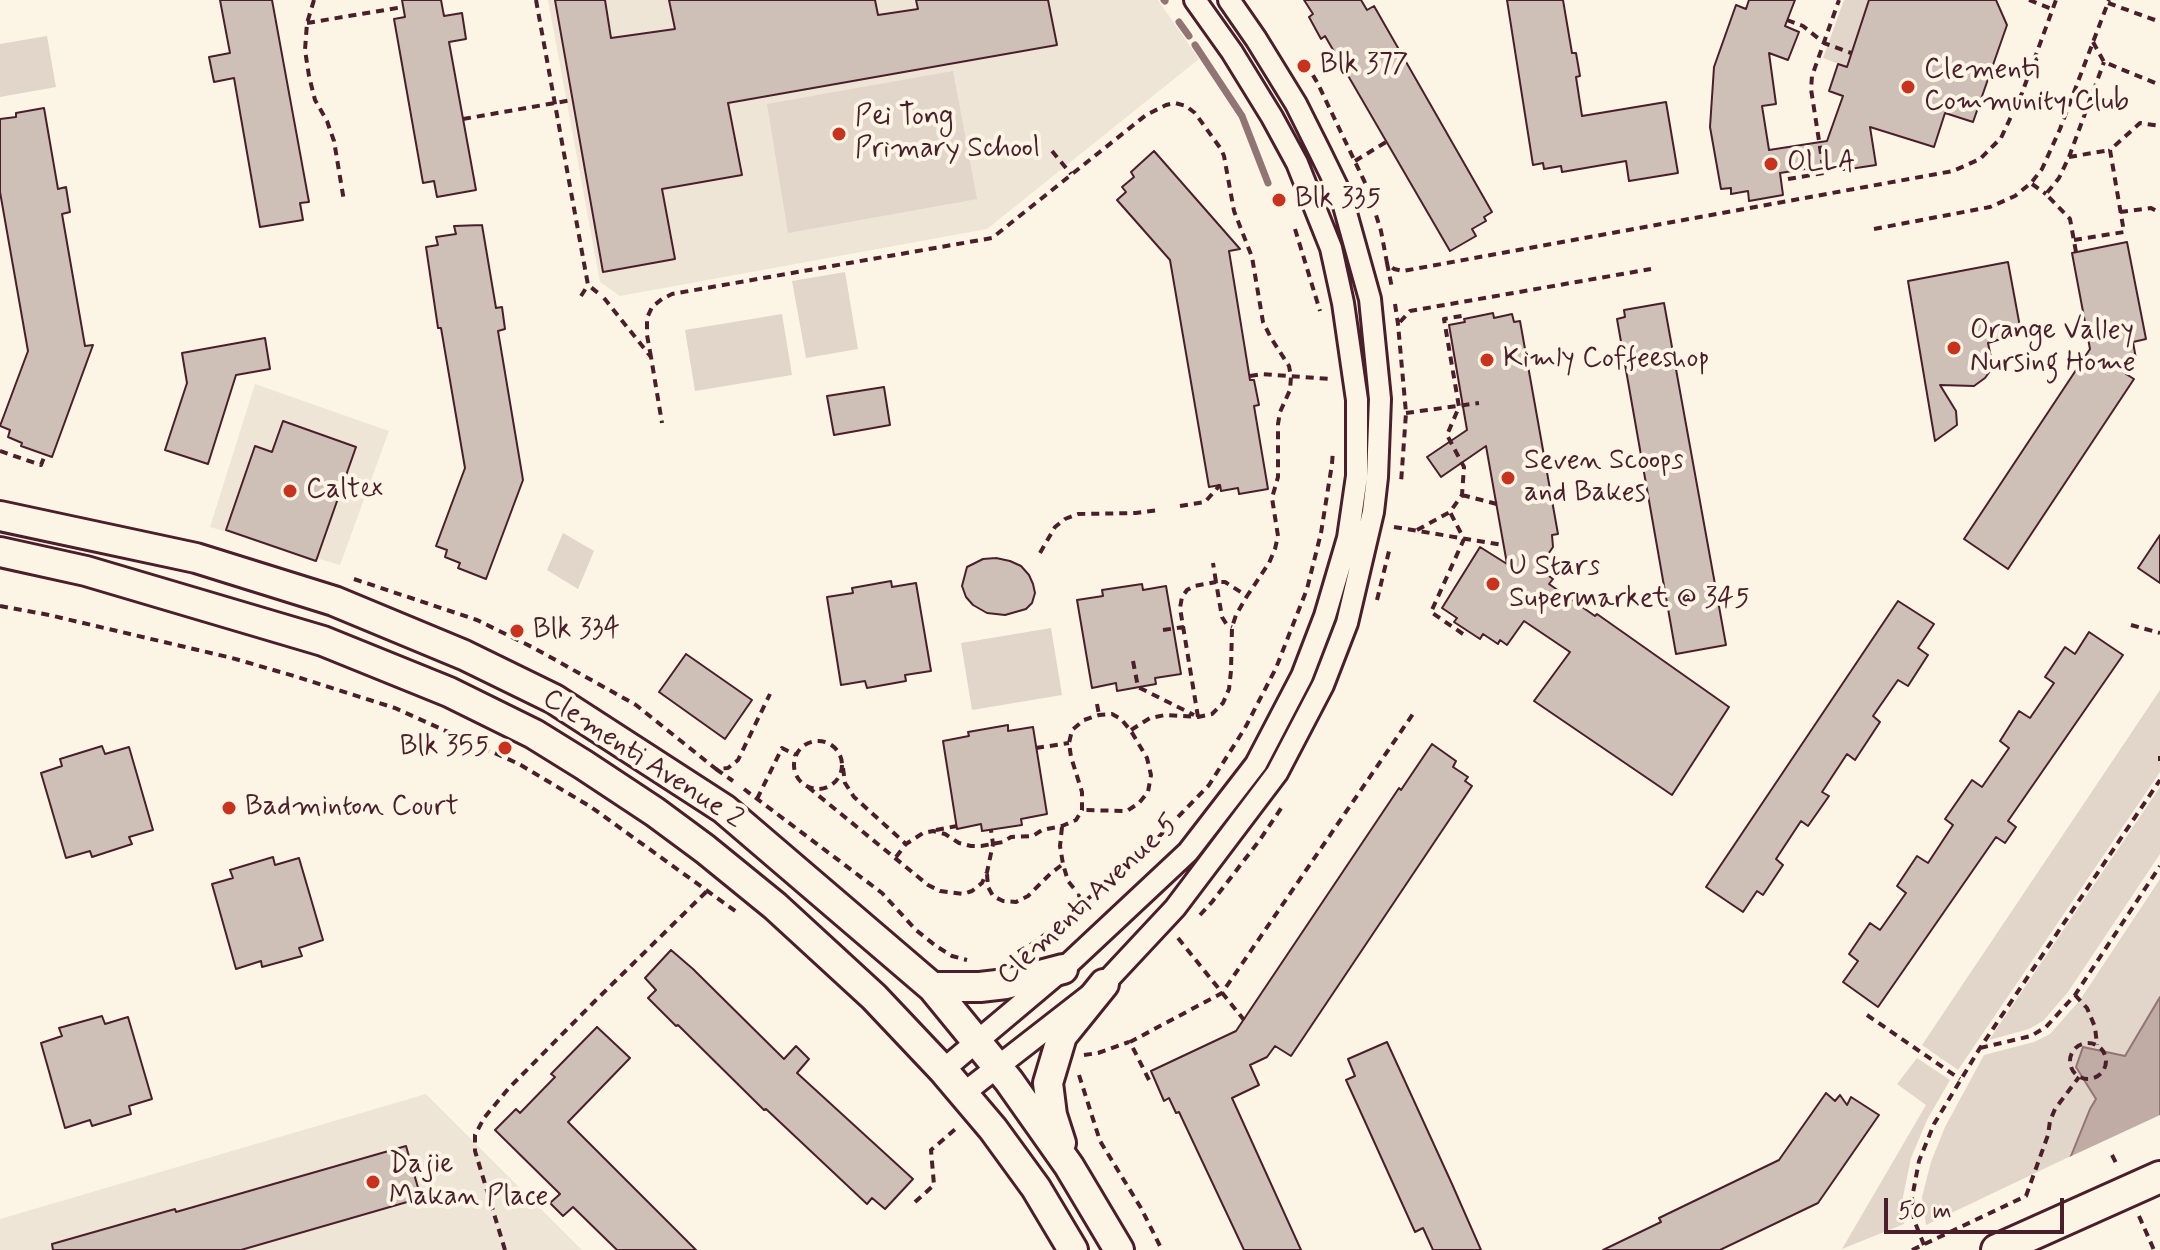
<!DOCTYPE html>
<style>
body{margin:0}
#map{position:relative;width:2160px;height:1250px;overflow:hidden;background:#fcf5e5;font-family:Mynerve,sans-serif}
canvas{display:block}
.scale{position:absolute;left:1884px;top:1198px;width:180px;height:36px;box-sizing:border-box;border:4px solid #4a1f2b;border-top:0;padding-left:10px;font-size:24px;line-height:28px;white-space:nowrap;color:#4a1f2b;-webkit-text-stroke:6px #fcf5e5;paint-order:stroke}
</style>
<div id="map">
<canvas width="2160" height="1250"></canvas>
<div class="scale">50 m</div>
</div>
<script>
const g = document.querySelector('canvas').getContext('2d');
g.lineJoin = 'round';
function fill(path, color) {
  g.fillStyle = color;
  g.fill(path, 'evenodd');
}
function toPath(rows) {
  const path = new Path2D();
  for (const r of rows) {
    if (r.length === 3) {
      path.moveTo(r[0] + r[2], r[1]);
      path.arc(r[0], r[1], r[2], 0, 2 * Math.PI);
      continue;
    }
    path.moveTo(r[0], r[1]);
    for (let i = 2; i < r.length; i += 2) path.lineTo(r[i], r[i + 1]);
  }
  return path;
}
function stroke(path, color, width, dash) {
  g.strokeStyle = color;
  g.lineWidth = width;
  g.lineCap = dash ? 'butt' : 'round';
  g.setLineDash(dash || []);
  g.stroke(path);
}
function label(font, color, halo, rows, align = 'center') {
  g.font = font + ' Mynerve,sans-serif';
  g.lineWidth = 8;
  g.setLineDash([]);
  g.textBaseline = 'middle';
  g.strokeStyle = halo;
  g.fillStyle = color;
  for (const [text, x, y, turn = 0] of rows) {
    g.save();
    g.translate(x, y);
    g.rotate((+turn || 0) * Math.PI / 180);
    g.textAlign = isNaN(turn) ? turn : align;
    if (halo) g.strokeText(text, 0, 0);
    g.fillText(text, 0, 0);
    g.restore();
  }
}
fill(toPath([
 [548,0,1158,0,1199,59,987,229,620,296,600,282],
 [255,384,389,431,340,565,210,527],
 [426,1094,582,1250,0,1250,0,1219]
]), '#eee5d7');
fill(toPath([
 [1844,0,1869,0,1847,67,1823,58],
 [47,36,56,87,0,97,0,44],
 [953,71,977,199,788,233,767,104],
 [845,272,858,349,806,358,792,281],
 [782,314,792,375,695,391,685,330],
 [563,533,594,551,578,589,547,570],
 [1051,628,1062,695,972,710,961,643],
 [2160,690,2160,772,1958,1070,1922,1045],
 [2160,787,2160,854,2068,992,2043,1021,2029,1029,1989,1040],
 [2160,879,2160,997,2125,1056,2083,1048,2077,1067,2096,1099,2090,1109,2071,1156,1926,1225,1922,1197,1931,1162,1945,1127,1984,1055,2034,1042,2050,1034,2080,1000],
 [1917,1058,1950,1080,1927,1120,1911,1158,1903,1197,1904,1224,1842,1249,1926,1105,1897,1084]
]), '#e2d5ca');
const water = toPath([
 [2160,997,2160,1166,2021,1250,2071,1156,2090,1109,2096,1099,2076,1067,2083,1047,2125,1056,2160,997]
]);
fill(water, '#c0aca5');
stroke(water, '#917474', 2);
fill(toPath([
 [2160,1115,2160,1175,2122,1250,2017,1250,2065,1159]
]), '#fcf5e5');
stroke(toPath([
 [1164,0,1165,1],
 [1179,22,1189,36],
 [1195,45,1242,116,1268,183]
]), '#917474', 7);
const building = toPath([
 [220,0,272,0,309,202,300,203,303,220,260,227,234,78,214,82,209,57,230,53,220,0],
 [402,0,441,0,444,16,462,13,466,39,449,42,476,190,437,197,434,181,423,183,394,19,405,17,402,0],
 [555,0,605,0,611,38,675,29,669,0,875,0,878,15,918,9,916,0,1048,0,1057,45,728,103,742,175,662,189,675,259,603,272,555,0],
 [1304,0,1361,0,1367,10,1374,6,1492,212,1484,217,1486,221,1472,229,1476,236,1450,251,1325,36,1321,39,1309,17,1313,14,1304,0],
 [1507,0,1563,0,1572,53,1576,53,1580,76,1576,77,1582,116,1666,102,1678,173,1629,181,1626,161,1562,172,1561,166,1544,169,1543,163,1533,165,1507,0],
 [1749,0,1795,0,1785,26,1799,32,1788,60,1769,53,1776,104,1762,106,1769,150,1827,141,1843,96,1829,91,1838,64,1847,67,1869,0,1996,0,2007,25,1973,122,1945,113,1934,147,1870,127,1876,165,1843,170,1842,163,1780,173,1783,195,1749,201,1748,191,1731,194,1731,188,1721,189,1710,127,1714,67,1736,5,1746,9,1749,0],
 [44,108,58,189,66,187,70,212,62,214,85,346,93,345,52,457,21,446,22,443,8,437,10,430,0,426,28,351,0,192,0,119,16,117,16,113,44,108],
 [1154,151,1240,249,1229,251,1250,380,1254,380,1259,405,1254,406,1268,489,1239,494,1238,488,1221,491,1220,485,1209,487,1170,260,1117,200,1126,192,1122,187,1134,177,1131,172,1154,151],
 [482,225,496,308,502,307,505,329,498,331,523,480,486,579,458,568,460,563,445,557,447,550,436,546,465,468,441,328,438,328,426,247,438,245,436,237,456,234,454,226,482,225],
 [2127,242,2146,339,2133,342,2136,359,2126,374,2134,379,2008,569,1964,539,2090,349,2072,253,2127,242],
 [2008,262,2020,327,2014,335,1988,343,1993,367,1985,378,1974,386,1940,385,1956,411,1957,425,1935,441,1908,281,2008,262],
 [1664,303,1726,645,1676,654,1617,319,1625,317,1624,310,1664,303],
 [1493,313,1494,318,1512,314,1514,322,1520,321,1558,534,1552,535,1553,547,1542,563,1549,568,1545,573,1553,579,1549,584,1595,616,1597,614,1729,707,1672,795,1534,701,1570,652,1524,621,1507,645,1500,640,1498,644,1483,634,1480,639,1454,622,1457,618,1442,608,1480,547,1507,564,1486,446,1441,477,1427,457,1467,430,1449,325,1465,322,1464,319,1493,313],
 [265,338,270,369,236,375,208,464,165,450,187,383,182,353,265,338],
 [884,387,890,425,834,435,827,396,884,387],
 [283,421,356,447,316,561,226,530,255,446,272,452,283,421],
 [2160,535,2160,583,2138,568,2160,535],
 [996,558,1010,561,1021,566,1029,575,1033,584,1035,593,1032,603,1026,609,1005,615,987,613,973,605,966,597,962,586,967,567,983,559,996,558],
 [891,581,892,587,916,583,931,671,905,675,906,681,867,688,865,681,841,685,827,597,853,593,852,588,891,581],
 [1142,584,1143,590,1166,586,1181,674,1155,678,1156,684,1117,691,1116,683,1092,688,1077,600,1103,596,1102,590,1142,584],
 [1898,601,1934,624,1918,648,1928,655,1908,686,1898,680,1873,716,1880,722,1855,760,1847,754,1822,792,1829,796,1808,826,1801,821,1776,859,1783,865,1763,895,1757,891,1743,912,1706,887,1898,601],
 [2089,632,2123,655,2008,821,2016,827,2005,843,1996,837,1878,1007,1843,982,1858,961,1849,954,1870,923,1880,930,1906,893,1897,886,1917,856,1928,863,1953,825,1945,819,1972,780,1982,787,2009,748,2000,741,2019,711,2030,718,2054,683,2045,677,2065,647,2075,654,2089,632],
 [686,654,752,700,725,739,659,692,686,654],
 [1008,725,1008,731,1033,727,1047,814,1021,819,1022,825,982,831,981,824,957,829,943,741,969,736,968,732,1008,725],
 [1432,744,1456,761,1453,767,1468,777,1465,781,1472,786,1291,1056,1275,1046,1267,1057,1250,1065,1259,1085,1232,1098,1301,1250,1244,1250,1179,1112,1176,1113,1169,1098,1164,1101,1151,1071,1236,1031,1399,788,1401,790,1432,744],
 [102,746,105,754,129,747,153,830,129,837,132,844,92,857,90,851,66,858,41,773,62,766,60,759,102,746],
 [273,857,275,865,299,858,323,940,299,948,302,956,262,967,261,961,236,969,212,884,233,878,230,870,273,857],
 [671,950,693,969,784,1059,796,1046,809,1059,797,1073,913,1179,885,1209,872,1198,867,1204,766,1109,764,1110,678,1025,676,1026,648,998,656,990,645,978,671,950],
 [102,1016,105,1024,128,1017,152,1099,129,1106,131,1114,92,1126,90,1120,65,1128,41,1043,62,1036,59,1028,102,1016],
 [597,1027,630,1058,568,1122,696,1250,617,1250,573,1207,563,1216,550,1203,560,1194,495,1130,516,1109,520,1113,555,1077,551,1074,597,1027],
 [1387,1042,1452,1184,1481,1250,1433,1250,1423,1228,1415,1232,1362,1115,1346,1080,1355,1076,1348,1059,1387,1042],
 [1826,1093,1835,1101,1840,1095,1847,1105,1851,1097,1879,1115,1818,1203,1720,1250,1603,1250,1661,1222,1659,1218,1779,1160,1826,1093],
 [406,1146,421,1198,241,1250,53,1250,52,1244,175,1209,176,1212,406,1146]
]);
fill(building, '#cfc0b7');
stroke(building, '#4a1f2b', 2);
const street = toPath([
 [943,1070,1063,969,1188,852,1256,764,1302,676,1325,616,1348,538,1357,476,1357,400,1343,303,1331,248,1297,163,1272,117,1232,52,1195,0],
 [964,1093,1104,984,1175,908,1277,773,1323,685,1347,623,1373,512,1377,477,1380,399,1370,299,1341,195,1320,152,1296,104,1256,39,1229,0]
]);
const secondary = toPath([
 [0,516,196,558,334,601,464,655,554,699,724,809,932,987,1009,1081,1069,1166,1119,1250],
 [0,552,86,571,323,641,449,692,534,734,584,765,655,812,705,849,775,906,874,997,943,1070,993,1129,1036,1188,1073,1250],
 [932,987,980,987,1006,984,1063,969],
 [1061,1143,1052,1115,1048,1083,1062,1036,1104,984]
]);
const primary = toPath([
 [1997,1250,2160,1177]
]);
stroke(street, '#4a1f2b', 26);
stroke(secondary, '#4a1f2b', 34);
stroke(primary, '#4a1f2b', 36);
stroke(toPath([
 [314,0,307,23,305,50,309,76,315,100,327,121,334,141,344,201],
 [536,0,588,285,598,293],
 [2029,0,2052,9],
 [2108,3,2155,20],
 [1787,20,1803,26,1824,43,1851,53],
 [307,23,403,7],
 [2093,42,2104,62,2160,85],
 [1306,63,1318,84,1368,189,1381,231,1387,263,1394,269,1403,271,1953,171,1980,159,2001,138,2022,93,2056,0],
 [463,119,572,100],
 [1052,151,1071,174],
 [2069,157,2110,150],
 [1355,161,1386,142],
 [1788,179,1824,173,1811,89,1812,76,1839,0],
 [2032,184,2046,194],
 [2120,212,2151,208,2160,213],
 [1295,229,1320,311],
 [1874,229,1990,207,2015,196,2031,183,2042,169,2060,129,2109,0],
 [2074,240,2124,232,2110,150,2140,123,2160,126],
 [2076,252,2070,219,2046,194,2059,178,2069,157,2104,62],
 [1387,263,1392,288],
 [581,296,588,285],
 [604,298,651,357,662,423],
 [1395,304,1398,324,1406,413,1401,483],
 [1400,322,1410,311,1651,269],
 [651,357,647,335,647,318,652,307,662,299,672,294,992,238,1146,115,1166,105,1175,103,1186,106,1195,113,1221,149,1224,156,1234,211,1252,257,1263,322,1271,338,1289,366,1291,377,1290,390,1280,412,1278,424,1278,477,1272,498,1278,536,1275,549,1269,563,1247,596,1225,582,1216,582,1213,563],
 [1250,376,1262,374,1331,379],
 [1406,413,1479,403],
 [0,451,41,465,45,455],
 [1462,495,1497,504],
 [1180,506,1205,502,1220,485],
 [1394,527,1503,545],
 [1417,530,1450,512],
 [1040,553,1055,527,1065,519,1078,514,1136,513,1159,510],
 [354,579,477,620,534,648,636,705,716,769,728,768,738,760,770,694],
 [1377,600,1390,547],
 [0,606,49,615,232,658,294,676,395,708,519,764,591,807,738,913],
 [2131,625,2160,633],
 [1163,630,1184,627],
 [1463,634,1431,612,1464,539,1450,512,1462,495,1464,467,1447,435,1459,407,1444,319,1467,315],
 [1133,661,1138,687,1194,715],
 [1097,704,1099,715],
 [1198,717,1180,608,1182,597,1187,590,1194,586,1216,582,1222,617,1227,625,1232,627],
 [1131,730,1150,718,1165,715,1198,717,1212,714,1223,703,1229,689,1231,671,1232,627,1236,615,1247,596],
 [818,765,24],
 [1036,748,1069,743],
 [2160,756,2160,761],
 [843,768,845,783,854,797,906,844],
 [716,769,733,781],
 [808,787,928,885,940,891,963,894,972,891,982,883,987,872,993,844,991,830],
 [744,789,882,893,916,930,936,946,952,956,967,960],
 [757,799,782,748,796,755],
 [1062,827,1060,846,1063,864,1068,881,1085,902],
 [936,830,957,826],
 [896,857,906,844,923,833,933,831,945,834,959,843,971,846,981,846,1003,842,1011,837,1033,836,1042,830,1062,826,1076,820,1082,810,1082,792,1071,757,1069,743,1072,730,1084,720,1099,715,1112,714,1121,719,1131,731,1147,758,1151,775,1148,792,1139,803,1127,811,1082,810],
 [987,874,988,887,993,896,1003,901,1016,902,1028,896,1050,874,1063,864],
 [1200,915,1212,902,1259,841,1282,807],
 [1178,938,1244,1020],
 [1018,952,1037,941,1144,852,1209,785,1245,728,1276,668,1307,589,1321,533,1332,464,1333,450],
 [2075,995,2087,1008,2095,1027,2097,1045],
 [1867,1015,1960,1079],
 [2088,1061,18],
 [1980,1048,2031,1036,2046,1027,2075,995,2160,866],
 [1084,1055,1098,1053,1129,1042],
 [1079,1075,1100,1141,1141,1208,1162,1250],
 [1149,1080,1130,1042,1222,993,1415,711],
 [2112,1155,2118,1167],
 [915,1202,934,1185,931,1150,959,1126],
 [2139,1216,2154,1250],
 [1924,1245,1914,1220,1912,1198,1919,1161,1934,1124,1980,1048,2160,780],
 [505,1250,475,1151,475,1135,484,1118,508,1089,594,1002,708,890],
 [1912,1250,2026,1196,2048,1135,2050,1121,2055,1109,2079,1077]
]), '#4a1f2b', 4, [8, 6]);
stroke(street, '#fcf5e5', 20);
stroke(secondary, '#fcf5e5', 28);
stroke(primary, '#fcf5e5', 30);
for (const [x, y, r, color] of [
 [1304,66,8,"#c8321e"],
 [1908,87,8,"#c8321e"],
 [839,134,8,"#c8321e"],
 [1771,164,8,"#c8321e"],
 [1279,200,8,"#c8321e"],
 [1954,348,8,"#c8321e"],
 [1487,360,8,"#c8321e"],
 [1508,478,8,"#c8321e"],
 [290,491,8,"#c8321e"],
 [1493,584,8,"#c8321e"],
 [517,631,8,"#c8321e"],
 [505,748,8,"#c8321e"],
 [229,808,8,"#c8321e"],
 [373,1182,8,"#c8321e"]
]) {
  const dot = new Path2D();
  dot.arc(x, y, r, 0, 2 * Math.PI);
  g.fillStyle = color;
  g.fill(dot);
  stroke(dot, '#fcf5e5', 3);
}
label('28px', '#4a1f2b', '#fcf5e5', [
 ["Blk 377",1320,66],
 ["Clementi",1924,71],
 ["Community Club",1924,103],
 ["Pei Tong",855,118],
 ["Primary School",855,150],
 ["OLLA",1787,164],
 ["Blk 335",1295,200],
 ["Orange Valley",1970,332],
 ["Nursing Home",1970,364],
 ["Kimly Coffeeshop",1503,360],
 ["Seven Scoops",1524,462],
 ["and Bakes",1524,494],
 ["Caltex",306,491],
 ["U Stars",1509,568],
 ["Supermarket @ 345",1509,600],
 ["Blk 334",533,631],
 ["Blk 355",489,748,"right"],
 ["Badminton Court",245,808],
 ["Dajie",389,1166],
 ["Makan Place",389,1198]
], 'left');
label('28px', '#4a1f2b', '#fcf5e5', [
 ["Clementi Avenue 2",642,760,33],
 ["Clementi Avenue 5",1089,901,-43]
]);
</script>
